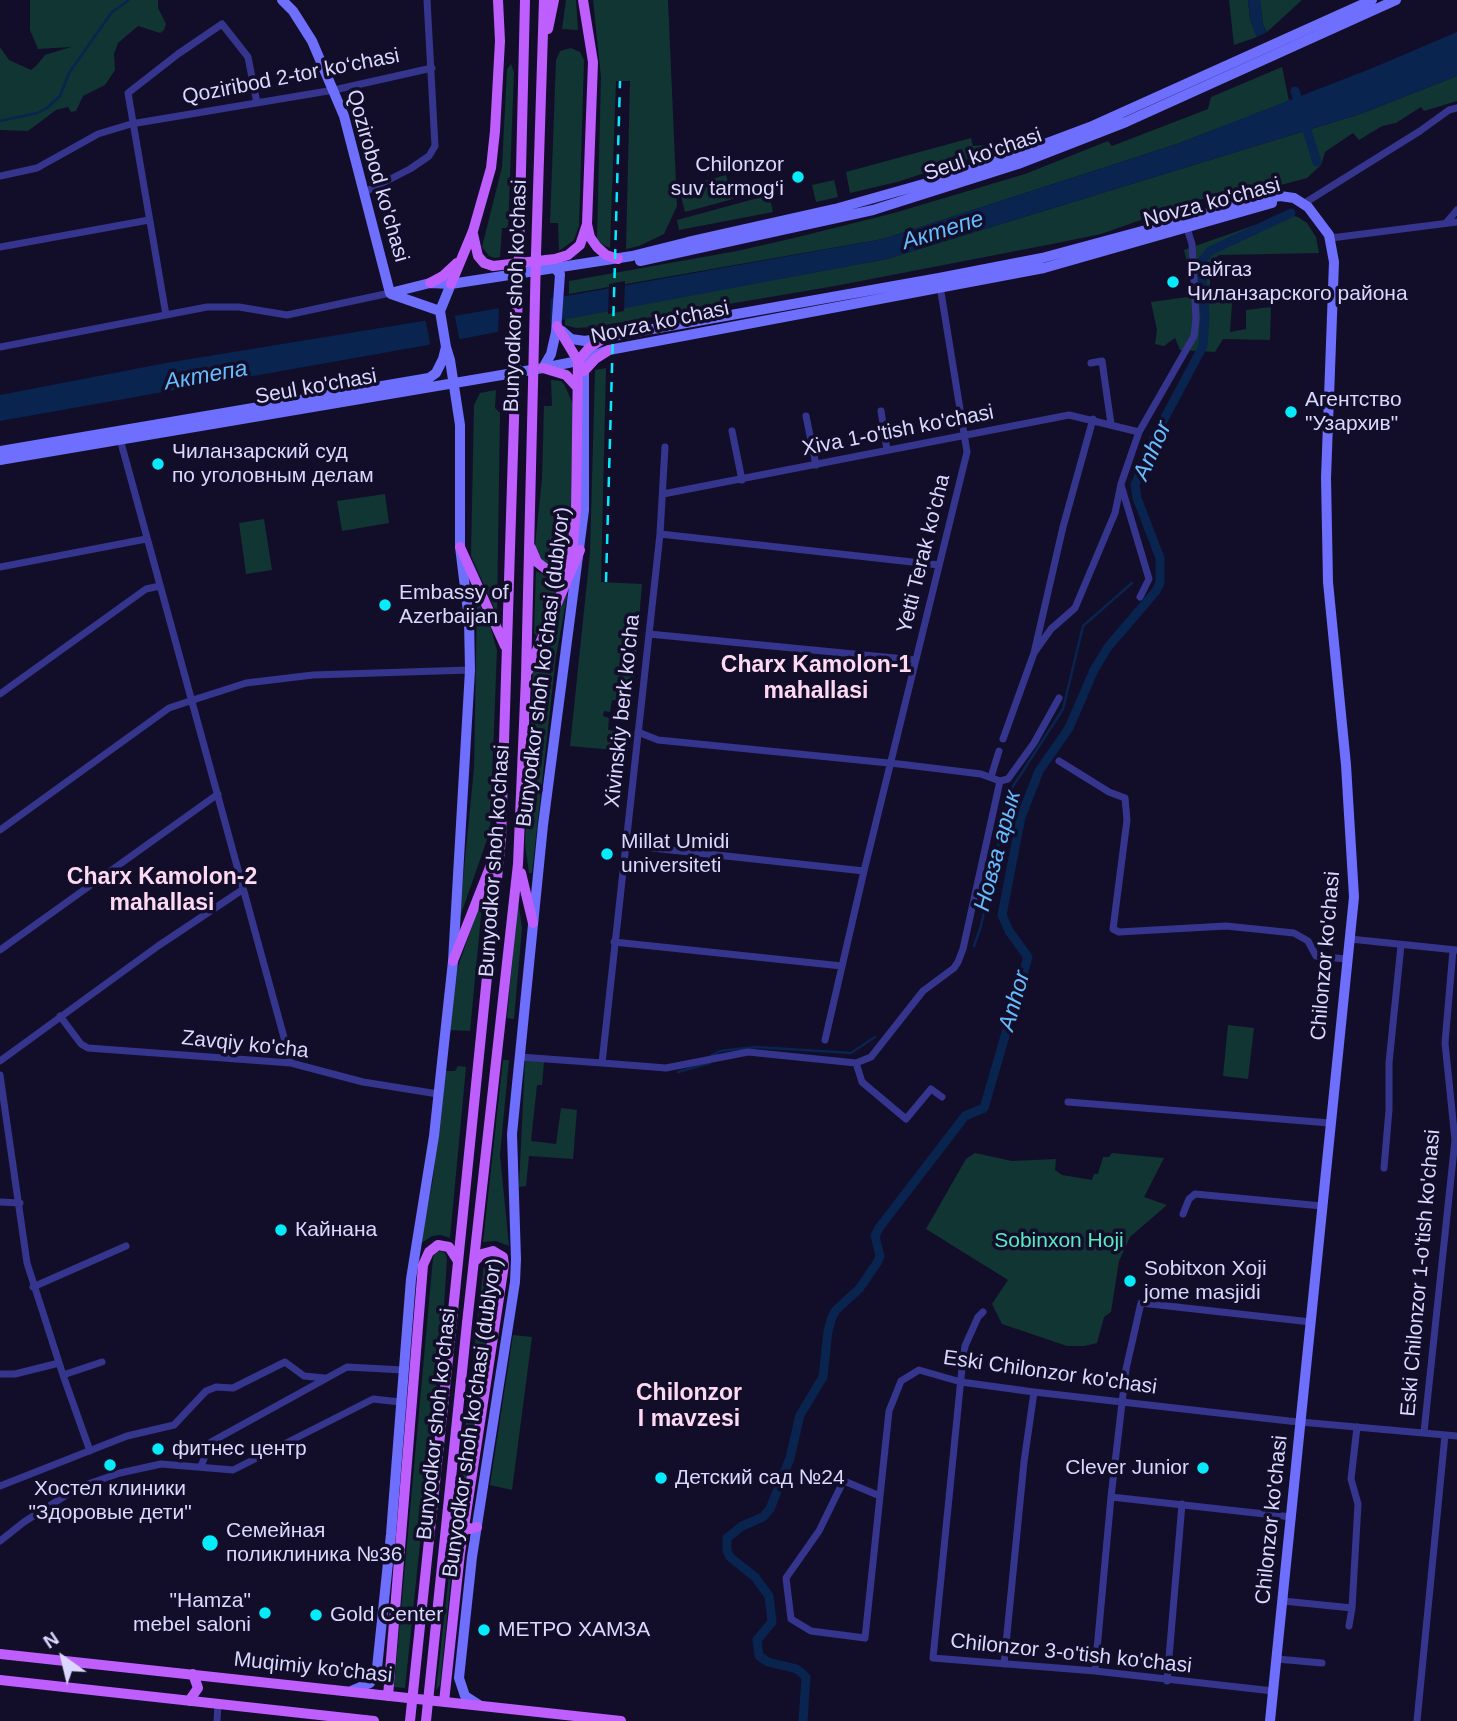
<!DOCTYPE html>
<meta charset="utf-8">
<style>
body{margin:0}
#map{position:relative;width:1457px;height:1721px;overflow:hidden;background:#120e2a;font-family:Arial,sans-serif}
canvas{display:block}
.north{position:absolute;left:28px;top:1623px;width:70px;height:70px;-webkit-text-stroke:5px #120e2a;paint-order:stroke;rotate:326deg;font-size:19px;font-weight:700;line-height:28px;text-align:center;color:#dbd7ff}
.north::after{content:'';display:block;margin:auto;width:24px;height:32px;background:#dbd7ff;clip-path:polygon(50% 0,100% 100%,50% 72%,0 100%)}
</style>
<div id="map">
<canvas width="1457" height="1721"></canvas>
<div class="north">N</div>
</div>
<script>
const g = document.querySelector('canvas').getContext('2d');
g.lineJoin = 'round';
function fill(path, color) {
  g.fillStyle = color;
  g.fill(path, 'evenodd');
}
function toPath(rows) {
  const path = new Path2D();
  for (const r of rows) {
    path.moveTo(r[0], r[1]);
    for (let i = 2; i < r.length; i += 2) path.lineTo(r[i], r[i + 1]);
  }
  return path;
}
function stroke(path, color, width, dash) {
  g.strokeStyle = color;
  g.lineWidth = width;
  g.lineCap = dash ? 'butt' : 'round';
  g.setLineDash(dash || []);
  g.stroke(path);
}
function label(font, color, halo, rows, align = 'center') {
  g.font = font + ' Arial,sans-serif';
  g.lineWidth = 7;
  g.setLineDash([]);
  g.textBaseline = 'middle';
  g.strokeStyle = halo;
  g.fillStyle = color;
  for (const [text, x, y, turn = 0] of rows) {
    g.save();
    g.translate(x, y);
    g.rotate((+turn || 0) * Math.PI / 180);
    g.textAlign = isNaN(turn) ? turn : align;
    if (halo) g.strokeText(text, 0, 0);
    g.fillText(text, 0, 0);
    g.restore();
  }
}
fill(toPath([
 [30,0,158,0,158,8,166,24,164,30,160,33,138,26,118,43,114,54,115,70,105,85,83,96,76,111,71,112,68,107,56,110,28,131,0,130,0,47,9,60,31,70,37,65,45,55,71,47,38,49,30,30],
 [566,0,576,0,578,30,562,29],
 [593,0,668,0,677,206,664,234,639,246,626,249,630,81,616,81,610,248,599,243,597,237,601,77],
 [1229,0,1248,0,1250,19,1257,37,1234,45],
 [1260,0,1302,0,1267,32,1263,25],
 [571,48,580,52,584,60,579,226,574,240,559,251,558,223,550,223,556,60,560,51],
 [511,64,514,72,508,228,502,228,500,257,495,258,489,256,482,247,502,167,507,69],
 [1282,67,1289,101,1177,144,883,239,569,294,569,281,737,251,798,237,894,213,1025,174,1108,141,1112,146,1208,109,1211,97],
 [1457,76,1457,101,1424,111,1421,107,1396,123,1382,126,1359,140,1353,133,1325,152,1321,165,1307,178,1233,198,1221,194,1192,202,1180,211,1178,207,1101,234,1052,244,835,286,593,327,576,328,565,325,565,318,887,259,1360,114],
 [971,138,973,146,985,145,987,153,897,182,850,193,846,172],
 [726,175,733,199,685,212,679,188],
 [834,180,838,197,816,202,812,185],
 [769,195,773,212,679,230,677,220],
 [1286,214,1298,217,1307,223,1316,237,1319,253,1219,255,1211,262,1209,302,1232,303,1230,332,1246,329,1246,310,1271,307,1270,340,1223,339,1215,352,1180,350,1175,338,1164,346,1155,344,1157,330,1151,302,1195,296,1184,250],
 [606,368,601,582,642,584,632,702,612,700,610,712,604,711,603,716,609,718,608,730,627,732,625,751,570,746,590,553,595,370],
 [551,380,561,381,564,384,573,404,570,543,568,554,561,564,556,566,548,565,542,560,535,546,542,479,544,406,552,406],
 [496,390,495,408,500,413,497,614,471,556,474,405,480,393],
 [385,494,389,523,342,531,337,501],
 [264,519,272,570,246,574,239,523],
 [536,571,549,577,564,575,537,636,534,633],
 [568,591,556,656,532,873,529,873,525,844,533,671],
 [477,599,490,626,497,650,490,831,459,920,474,768],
 [483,895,470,1031,449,1030,454,978],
 [518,899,522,928,514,1019,507,1018],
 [1228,1025,1254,1028,1248,1079,1223,1076],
 [503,1060,509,1060,500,1155,509,1246,496,1241,483,1242],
 [525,1060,544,1062,542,1085,537,1085,531,1141,556,1144,561,1108,577,1110,573,1159,529,1156,526,1186,519,1187],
 [458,1066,466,1067,450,1238,441,1235,432,1236,420,1244,433,1179,444,1071,455,1071],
 [975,1153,1012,1161,1056,1159,1055,1170,1062,1175,1092,1180,1094,1174,1098,1174,1103,1157,1109,1157,1112,1153,1164,1158,1144,1197,1167,1205,1130,1237,1119,1261,1111,1312,1104,1317,1097,1343,1084,1346,1067,1346,1002,1324,992,1304,1008,1280,926,1229,966,1159],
 [441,1251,445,1253,447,1259,443,1321,405,1688,394,1687,433,1258,435,1253],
 [493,1257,500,1264,453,1558,440,1685,436,1690,484,1263,487,1259],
 [513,1335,532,1337,512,1490,490,1485]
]), '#113532');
fill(toPath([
 [1248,0,1260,0,1263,25,1267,32,1257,37,1250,19],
 [1457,32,1457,76,1360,114,887,259,439,343,0,421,0,395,166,363,466,314,883,239,1177,144,1370,69]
]), '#08244f');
fill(toPath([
 [625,281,624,311,608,314,609,284],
 [551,294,550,324,498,335,499,304],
 [454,312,460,342,431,348,425,318]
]), '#120e2a');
stroke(toPath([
 [0,121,37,113,47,108,60,96,69,73,112,12,129,0],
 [974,946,981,926,1010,791,1063,709,1083,626,1132,583],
 [711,1056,720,1051,756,1047,851,1053,875,1037],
 [678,1072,710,1063]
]), '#08244f', 2.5);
stroke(toPath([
 [1295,91,1300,107],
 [1304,121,1317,162],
 [803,1721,806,1677,797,1669,768,1662,759,1656,757,1640,772,1622,769,1596,755,1577,730,1557,727,1551,727,1538,742,1526,763,1517,770,1509,790,1458,800,1415,823,1377,828,1331,832,1317,836,1310,859,1289,877,1263,880,1256,875,1236,879,1228,965,1116,984,1108,1028,957,1009,931,1002,915,1021,817,1039,771,1069,728,1094,670,1108,647,1156,591,1160,583,1160,558,1137,498,1135,485,1153,440,1203,346,1205,318,1201,262,1210,251,1291,213]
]), '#08244f', 9);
stroke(toPath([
 [0,176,37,168,98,134,131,124,334,90,432,68],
 [363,193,410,169,429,156,435,146,427,0],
 [1303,204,1420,131,1449,110,1457,108],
 [1446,223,1457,210],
 [1331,238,1457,222],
 [0,247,149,220],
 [166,315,128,93,178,54,222,24,248,57,257,103],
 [0,347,207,307,239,307,287,315,390,293],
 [1091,363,1102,361,1111,424],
 [881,411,887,450],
 [806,416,816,465],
 [732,431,742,480],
 [120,439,291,1063],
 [1121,485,1149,579,1140,597],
 [663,494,1069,415,1139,432],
 [660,534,939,565],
 [0,567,146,539],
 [649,634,915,660],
 [1034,653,1051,629,1075,608,1115,513,1121,484,1139,432,1194,336,1196,319,1192,244,1186,225],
 [0,694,146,589,160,586],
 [638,732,658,740,899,764,981,774,1000,781],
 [1003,739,1034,653,1063,527,1093,419],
 [1059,761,1109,792,1125,798,1127,820,1113,929,1119,932,1226,926,1294,933,1308,941,1316,956,1346,959],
 [991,777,999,751],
 [0,830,169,708,193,700,246,683,313,675,470,670],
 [625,845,864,871],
 [1350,939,1456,950],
 [614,942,842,966],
 [0,950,218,794],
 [60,1016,81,1044,88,1048,291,1063,363,1082,438,1094],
 [825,1040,864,871,967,452,940,286],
 [520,1057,602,1063,660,534,665,447],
 [0,1061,158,946,242,890],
 [602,1063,666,1068,748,1052,856,1063,871,1057,923,991,954,968,958,962,963,949,1000,781,1008,779,1034,743,1059,698],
 [856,1063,862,1082,906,1119,931,1089,942,1097],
 [0,1075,27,1263,63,1375,90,1451],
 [1068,1102,1330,1123],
 [1384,1168,1389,1110,1389,1063,1401,945],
 [0,1202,20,1203],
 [1183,1214,1189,1199,1195,1194,1322,1206],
 [33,1287,126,1246],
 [983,1312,978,1317,965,1346,962,1368,933,1658,1095,1671,1273,1691],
 [0,1374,15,1374,59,1363],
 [63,1375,102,1362],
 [1424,1432,1455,1140,1445,1043,1453,950],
 [201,1466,211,1442,347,1367,403,1370],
 [0,1486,127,1436,174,1425,206,1391,216,1387,233,1388,285,1362,304,1376,325,1378],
 [880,1496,844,1481,842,1484,819,1531,786,1578,791,1619,811,1631,865,1638,889,1411,901,1381,919,1370,961,1382,1034,1392,1289,1421,1457,1436],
 [1111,1497,1292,1517],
 [0,1541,24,1522,79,1487,120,1473,161,1464,233,1470,373,1399,400,1402],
 [1283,1601,1352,1608,1358,1504,1351,1479,1357,1427],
 [1349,1626,1352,1608],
 [1277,1659,1322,1663],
 [1004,1664,1024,1462,1034,1392],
 [1095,1671,1111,1497,1126,1369,1141,1303,1311,1322],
 [1167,1681,1182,1504],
 [217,1721,218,1704],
 [1417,1721,1445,1435]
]), '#36358d', 7);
stroke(toPath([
 [282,0,293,11,312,41,344,116,390,293],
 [640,261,873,210,1018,164,1126,122,1396,0],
 [390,293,430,283,451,284,632,256,688,242,835,209,945,178,1018,154,1090,127,1372,0],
 [391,294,440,311],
 [562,331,571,339,585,341,939,278,1042,258,1257,200,1280,196,1294,198,1308,207,1329,235,1334,262,1326,478,1328,582,1346,765,1354,897,1270,1721],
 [543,368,551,354,556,332,560,274,555,268],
 [0,451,429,378,436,373,443,359,446,347,440,311,451,284],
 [0,460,543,368,578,361,609,350,1044,268,1272,203],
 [353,1690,370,1683,377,1668,391,1534,411,1279,434,1136,453,961,470,670,469,620,460,547,460,425,450,360,446,347],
 [479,1705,465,1696,459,1678,472,1557,515,1282,516,1259,512,1134,543,825,584,510,584,371]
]), '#6e6eff', 10);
stroke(toPath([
 [583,0,593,62,587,224,590,237,597,247,606,255,618,259],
 [548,29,554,0],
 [473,234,478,256,484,263,493,266,555,259,568,255,580,245,587,224],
 [536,254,544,0],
 [519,256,525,0],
 [430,283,443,276,457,263],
 [451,284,473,231,491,168,495,131,500,41,498,0],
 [557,326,584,371,595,359,609,350],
 [543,368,566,375,578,388],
 [460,547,505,646],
 [531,548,537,562,551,573,556,572,564,567,572,553,576,510,578,361,589,348,604,338],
 [528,671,580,550],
 [521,873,533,923],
 [453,961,496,852],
 [452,1321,501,839,515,387],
 [467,1323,518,864,526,677,533,384],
 [464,1525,470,1529,477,1527],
 [0,1654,621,1721],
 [0,1680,374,1721],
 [388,1696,423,1265,429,1252,438,1245,449,1247,458,1261],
 [189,1701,198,1688,193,1674],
 [444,1702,460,1553,504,1265,503,1257,493,1251,482,1254,474,1262]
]), '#bf5eff', 10);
stroke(toPath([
 [606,582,620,81]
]), '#03ecff', 2.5, [10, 9]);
stroke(toPath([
 [533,384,536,254],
 [515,387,519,256],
 [410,1721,452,1321],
 [426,1721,467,1323]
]), '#bf5eff', 10);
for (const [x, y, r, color] of [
 [798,177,7,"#03ecff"],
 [1173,282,7,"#03ecff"],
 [1291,412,7,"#03ecff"],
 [158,464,7,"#03ecff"],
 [385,605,7,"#03ecff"],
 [607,854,7,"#03ecff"],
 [281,1230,7,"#03ecff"],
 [1130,1281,7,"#03ecff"],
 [158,1449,7,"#03ecff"],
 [110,1465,7,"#03ecff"],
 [1203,1468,7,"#03ecff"],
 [661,1478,7,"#03ecff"],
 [210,1543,9,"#03ecff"],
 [265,1613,7,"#03ecff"],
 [316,1615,7,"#03ecff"],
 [484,1630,7,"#03ecff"]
]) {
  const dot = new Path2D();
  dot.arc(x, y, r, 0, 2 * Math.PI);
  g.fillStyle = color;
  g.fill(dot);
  stroke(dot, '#120e2a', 2.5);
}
label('21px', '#dbd7ff', '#120e2a', [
 ["Qoziribod 2-tor ko‘chasi",291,77,-11],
 ["Seul ko'chasi",983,155,-19],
 ["Qozirobod ko'chasi",377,176,74],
 ["Novza ko'chasi",1212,203,-15],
 ["Bunyodkor shoh ko'chasi",516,296,-88],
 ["Novza ko'chasi",660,323,-12],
 ["Seul ko'chasi",316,387,-10],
 ["Xiva 1-o'tish ko'chasi",898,431,-11],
 ["Yetti Terak ko'cha",924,554,-76],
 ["Bunyodkor shoh koʻchasi (dublyor)",544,667,-83],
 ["Xivinskiy berk ko'cha",623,711,-84],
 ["Bunyodkor shoh ko'chasi",495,861,-86],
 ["Chilonzor ko'chasi",1326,956,-85],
 ["Zavqiy ko'cha",245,1045,6],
 ["Eski Chilonzor 1-o'tish ko'chasi",1421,1273,-85],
 ["Eski Chilonzor ko'chasi",1050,1373,8],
 ["Bunyodkor shoh koʻchasi (dublyor)",473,1418,-82],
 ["Bunyodkor shoh ko'chasi",437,1424,-84],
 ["Chilonzor ko'chasi",1272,1520,-84],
 ["Chilonzor 3-o'tish ko'chasi",1071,1654,6],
 ["Muqimiy ko'chasi",313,1668,6]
]);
label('21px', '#dbd7ff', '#120e2a', [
 ["Chilonzor",784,165,"right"],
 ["suv tarmog‘i",784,189,"right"],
 ["Райгаз",1187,270],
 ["Чиланзарского района",1187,294],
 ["Агентство",1305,400],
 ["\"Узархив\"",1305,424],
 ["Чиланзарский суд",172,452],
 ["по уголовным делам",172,476],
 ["Embassy of",399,593],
 ["Azerbaijan",399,617],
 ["Millat Umidi",621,842],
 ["universiteti",621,866],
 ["Кайнана",295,1230],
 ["Sobitxon Xoji",1144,1269],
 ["jome masjidi",1144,1293],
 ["фитнес центр",172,1449],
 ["Clever Junior",1189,1468,"right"],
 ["Детский сад №24",675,1478],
 ["Хостел клиники",110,1489,"center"],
 ["\"Здоровые дети\"",110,1513,"center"],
 ["Семейная",226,1531],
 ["поликлиника №36",226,1555],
 ["\"Hamza\"",251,1601,"right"],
 ["mebel saloni",251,1625,"right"],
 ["Gold Center",330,1615],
 ["МЕТРО ХАМЗА",498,1630]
], 'left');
label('21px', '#58eac2', '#120e2a', [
 ["Sobinxon Hoji",1059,1241]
]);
label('italic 23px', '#65bcff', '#120e2a', [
 ["Актепе",943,231,-17],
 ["Актепа",206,376,-10],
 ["Anhor",1153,451,-66],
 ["Новза арык",998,851,-75],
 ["Anhor",1015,1001,-74]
]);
label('bold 23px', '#ffd9f2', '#120e2a', [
 ["Charx Kamolon-1",816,666],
 ["mahallasi",816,692],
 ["Charx Kamolon-2",162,878],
 ["mahallasi",162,904],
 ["Chilonzor",689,1394],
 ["I mavzesi",689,1420]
]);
</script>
